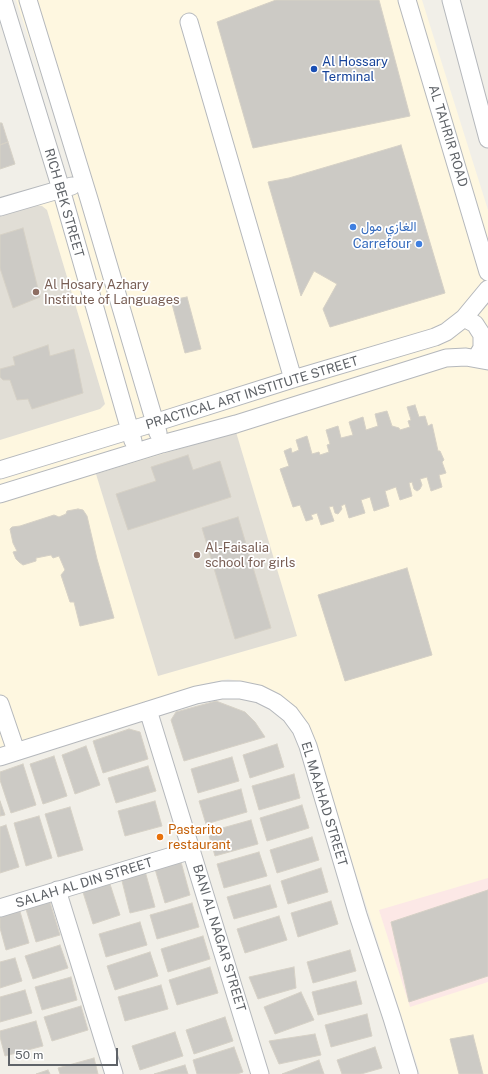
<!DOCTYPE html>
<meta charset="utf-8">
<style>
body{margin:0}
#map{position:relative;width:488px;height:1074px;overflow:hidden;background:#f1efe8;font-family:"Public Sans",sans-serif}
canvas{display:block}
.scale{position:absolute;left:8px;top:1048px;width:110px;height:18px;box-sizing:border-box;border:2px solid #5f6368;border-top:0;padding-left:5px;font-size:12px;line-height:14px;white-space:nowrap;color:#5f6368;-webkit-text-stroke:3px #fff;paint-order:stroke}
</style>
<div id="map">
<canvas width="488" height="1074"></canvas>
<div class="scale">50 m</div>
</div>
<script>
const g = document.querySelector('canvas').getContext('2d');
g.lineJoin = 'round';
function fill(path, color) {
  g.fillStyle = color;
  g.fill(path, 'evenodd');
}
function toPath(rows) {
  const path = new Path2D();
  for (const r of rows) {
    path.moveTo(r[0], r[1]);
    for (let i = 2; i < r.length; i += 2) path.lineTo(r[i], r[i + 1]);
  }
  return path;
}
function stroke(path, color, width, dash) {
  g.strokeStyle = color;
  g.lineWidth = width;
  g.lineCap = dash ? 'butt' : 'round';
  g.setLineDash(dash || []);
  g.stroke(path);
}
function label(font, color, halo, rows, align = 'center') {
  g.font = font + ' "Public Sans",Vazirmatn,sans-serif';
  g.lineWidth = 3.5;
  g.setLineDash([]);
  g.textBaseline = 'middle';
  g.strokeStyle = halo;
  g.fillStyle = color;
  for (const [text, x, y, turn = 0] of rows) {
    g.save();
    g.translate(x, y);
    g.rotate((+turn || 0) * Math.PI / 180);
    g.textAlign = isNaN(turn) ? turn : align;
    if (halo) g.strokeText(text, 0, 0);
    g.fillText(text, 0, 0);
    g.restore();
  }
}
fill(toPath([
 [16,0,422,0,488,210,488,1074,420,1074,308,723,293,705,259,685,228,679,203,684,0,752,0,211,76,180]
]), '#fef7e0');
fill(toPath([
 [35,205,42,206,47,210,105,404,100,409,0,440,0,216],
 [236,432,297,636,158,676,96,474]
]), '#e1ded6');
fill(toPath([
 [488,878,488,982,410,1007,379,910]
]), '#fce8e6');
const building = toPath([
 [276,0,379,0,410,116,253,148,217,22,276,0],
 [0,123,2,123,8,142,0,145,0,123],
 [8,142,15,164,0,169,0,145,8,142],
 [401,145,445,293,330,327,323,309,337,284,314,271,301,296,268,182,289,178,401,145],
 [23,228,40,297,13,308,0,268,0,235,23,228],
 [187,297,201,349,185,353,171,300,187,297],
 [48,345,50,356,74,349,83,393,32,409,28,399,17,400,10,380,3,380,0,377,0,369,15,365,13,357,48,345],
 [415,405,419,417,425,416,428,426,432,424,438,451,440,451,444,460,442,462,446,473,439,475,442,487,431,491,427,477,420,479,422,485,420,489,417,491,414,489,412,482,409,483,412,496,400,500,396,487,385,491,389,506,374,511,370,497,361,500,365,513,349,518,345,504,341,506,342,509,338,514,335,513,333,506,329,507,334,521,321,525,317,513,311,515,313,519,306,521,300,505,293,507,280,469,289,466,284,451,291,448,292,453,299,450,296,440,307,436,312,454,319,452,320,455,329,452,327,445,330,444,326,430,338,426,341,438,353,435,349,422,363,417,366,430,378,426,375,414,387,411,392,426,399,428,400,430,410,427,408,421,411,420,407,407,415,405],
 [188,455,193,470,220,461,231,497,128,530,116,494,156,481,151,467,188,455],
 [78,509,83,510,87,516,97,559,114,618,80,626,74,602,70,602,61,575,65,570,59,556,53,558,51,555,36,558,36,561,23,565,19,562,16,559,13,552,17,551,13,543,10,529,12,527,20,526,54,515,59,517,66,514,67,511,78,509],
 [238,517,271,628,235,639,202,528,238,517],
 [407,568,432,655,345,681,318,595,407,568],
 [216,701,245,712,255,722,265,737,184,761,171,720,176,712,216,701],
 [129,729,140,732,148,759,103,773,93,741,129,729],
 [277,744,284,767,250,778,243,755,277,744],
 [86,746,100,785,75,794,62,755,86,746],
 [54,756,67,796,43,804,30,764,54,756],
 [232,757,239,781,198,793,191,769,232,757],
 [23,764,36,805,11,813,0,780,0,772,23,764],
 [148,766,156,791,116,803,108,778,148,766],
 [294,774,300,798,259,810,252,786,294,774],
 [241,789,247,812,206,824,199,801,241,789],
 [0,801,5,815,0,816,0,801],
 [155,801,162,826,125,836,118,811,155,801],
 [302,805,309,828,267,841,260,818,302,805],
 [70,807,83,850,58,857,45,814,70,807],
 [39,816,52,858,26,866,14,823,39,816],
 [251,820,258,844,215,856,208,832,251,820],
 [6,825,19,867,0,873,0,827,6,825],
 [312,837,319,860,277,873,270,850,312,837],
 [259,852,267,876,224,888,217,864,259,852],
 [181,862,190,895,165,903,155,869,181,862],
 [321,868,328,892,288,904,281,881,321,868],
 [145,871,155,907,130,913,121,877,145,871],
 [109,881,120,915,93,924,82,889,109,881],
 [270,885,277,907,234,919,227,897,270,885],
 [488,890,488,976,409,1002,391,922,488,890],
 [49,899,60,935,36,942,25,906,49,899],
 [331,901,338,924,298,937,291,913,331,901],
 [192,903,199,927,157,939,150,915,192,903],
 [19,908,29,943,6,950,0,928,0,913,19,908],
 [279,916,287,940,245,953,237,929,279,916],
 [140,922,147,945,106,957,99,934,140,922],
 [203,936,210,959,168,972,161,949,203,936],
 [60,945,68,968,33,979,25,956,60,945],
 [350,950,356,971,313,983,307,962,350,950],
 [150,952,158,976,115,990,107,966,150,952],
 [15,958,22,981,0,988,0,962,15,958],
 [210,967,218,993,177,1005,169,980,210,967],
 [294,967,296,988,258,999,249,977,294,967],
 [71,977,77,1000,42,1010,35,987,71,977],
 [356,981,362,1004,318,1015,312,992,356,981],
 [161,985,168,1009,125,1021,118,997,161,985],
 [25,990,32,1013,0,1022,0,997,25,990],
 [301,992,314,1020,275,1034,264,1007,301,992],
 [81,1006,88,1030,52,1041,44,1017,81,1006],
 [367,1014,372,1036,331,1047,325,1025,367,1014],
 [225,1017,233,1041,194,1054,186,1030,225,1017],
 [36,1021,43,1046,5,1056,0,1037,0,1031,36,1021],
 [175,1032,183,1056,140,1070,132,1046,175,1032],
 [315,1034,321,1055,279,1064,269,1041,315,1034],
 [473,1035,483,1074,459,1074,450,1039,473,1035],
 [234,1047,243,1072,237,1074,197,1074,193,1060,234,1047],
 [375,1047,382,1068,361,1074,342,1074,337,1060,375,1047],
 [94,1058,98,1074,60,1074,58,1068,94,1058],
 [319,1060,324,1074,282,1074,319,1060],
 [185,1065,188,1074,154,1074,185,1065],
 [48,1070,50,1074,36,1074,48,1070]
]);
fill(building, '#cccac5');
stroke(building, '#d6d1c6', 1);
const minor = toPath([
 [3,0,61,189,133,441],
 [28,0,89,199,158,433],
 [407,0,488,272],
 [451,0,488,139],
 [189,22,293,379],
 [0,207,72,186],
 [464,318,475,324,482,335,482,348,476,358],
 [0,470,154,423,293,379,435,337,446,332,464,318,488,289],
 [0,494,162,444,236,424,446,358,466,357,488,361],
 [0,704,16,751],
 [148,710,260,1074],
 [0,757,196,695,222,690,240,690,259,694,275,702,290,714,301,729,308,746,358,915,392,1018,409,1074],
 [57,890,114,1074],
 [0,908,192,850]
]);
stroke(minor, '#b5b8bc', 19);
stroke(minor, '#fff', 17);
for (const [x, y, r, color] of [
 [314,69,4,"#1a4fb4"],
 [353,227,4,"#3f7fe0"],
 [419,244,4,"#3f7fe0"],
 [36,292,4,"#8d6e63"],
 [197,555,4,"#8d6e63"],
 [160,837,4,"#e8710a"]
]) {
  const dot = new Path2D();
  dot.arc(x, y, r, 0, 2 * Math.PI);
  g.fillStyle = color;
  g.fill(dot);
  stroke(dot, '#fff', 1.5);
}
label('13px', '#164399', '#fff', [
 ["Al Hossary",322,62],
 ["Terminal",322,77]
], 'left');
label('13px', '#5f6368', '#fff', [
 ["AL TAHRIR ROAD",448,136,73],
 ["RICH BEK STREET",64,203,74],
 ["PRACTICAL ART INSTITUTE STREET",252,393,-17],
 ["EL MAAHAD STREET",324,804,73],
 ["SALAH AL DIN STREET",84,883,-17],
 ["BANI AL NAGAR STREET",219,938,73]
]);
label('13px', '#366cbe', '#fff', [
 ["الغازي مول",361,227],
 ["Carrefour",411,244,"right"]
], 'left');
label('13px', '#785e54', '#fff', [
 ["Al Hosary Azhary",44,285],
 ["Institute of Languages",44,300],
 ["Al-Faisalia",205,548],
 ["school for girls",205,563]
], 'left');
label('13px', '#c56008', '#fff', [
 ["Pastarito",168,830],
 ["restaurant",168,845]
], 'left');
</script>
